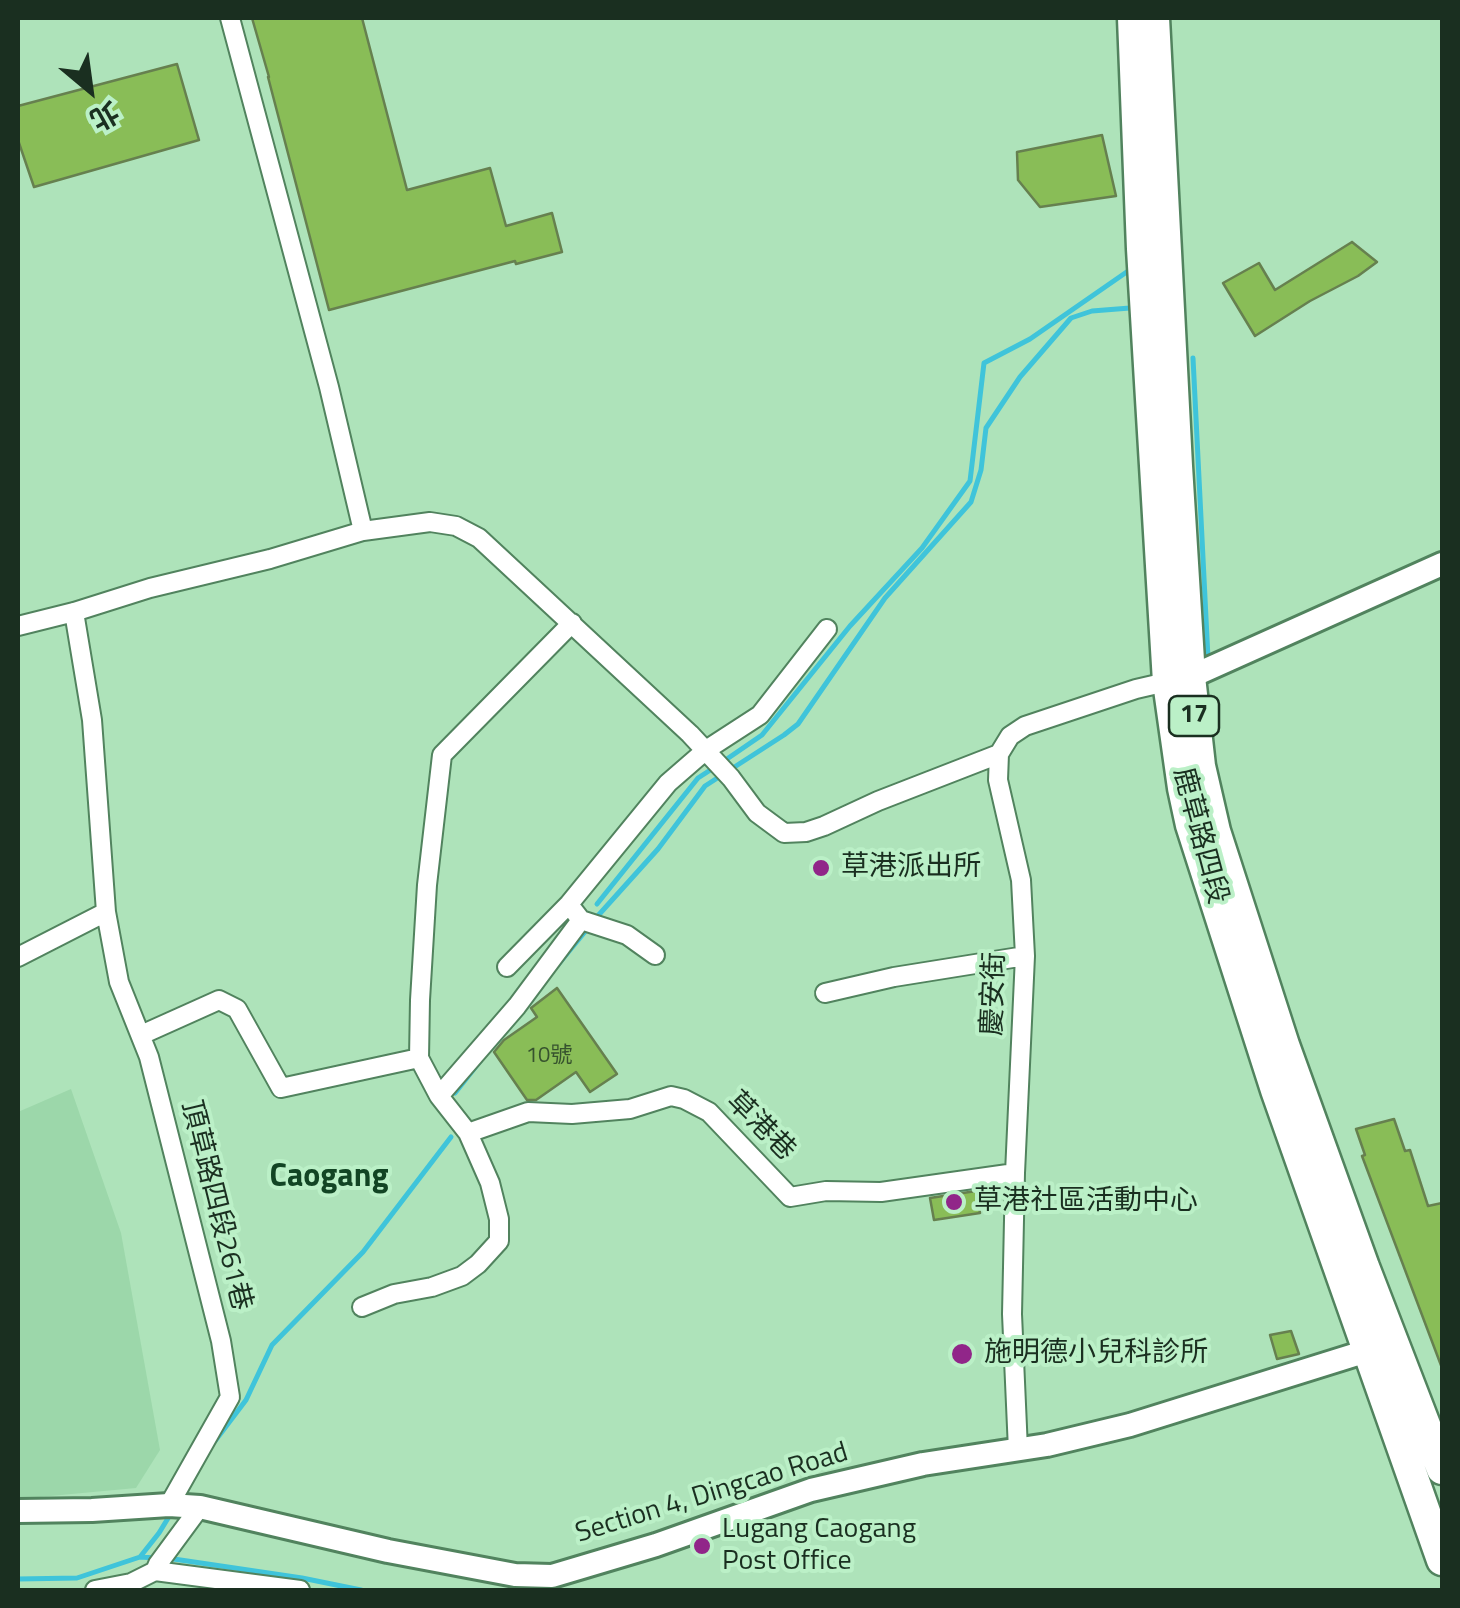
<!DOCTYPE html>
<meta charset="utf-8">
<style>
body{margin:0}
#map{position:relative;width:1460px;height:1608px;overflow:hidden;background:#aee3ba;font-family:"Titillium Web","Noto Sans TC",sans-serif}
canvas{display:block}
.frame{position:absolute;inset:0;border:20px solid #1a2f20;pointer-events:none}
.north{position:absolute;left:40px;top:40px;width:100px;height:100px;-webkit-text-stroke:8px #bbf0c7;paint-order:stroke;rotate:151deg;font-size:28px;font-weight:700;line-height:40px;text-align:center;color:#1a2f20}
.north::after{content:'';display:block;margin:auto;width:35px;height:45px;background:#1a2f20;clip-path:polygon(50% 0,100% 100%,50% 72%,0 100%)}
</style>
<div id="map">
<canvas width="1460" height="1608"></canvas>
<div class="frame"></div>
<div class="north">北</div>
</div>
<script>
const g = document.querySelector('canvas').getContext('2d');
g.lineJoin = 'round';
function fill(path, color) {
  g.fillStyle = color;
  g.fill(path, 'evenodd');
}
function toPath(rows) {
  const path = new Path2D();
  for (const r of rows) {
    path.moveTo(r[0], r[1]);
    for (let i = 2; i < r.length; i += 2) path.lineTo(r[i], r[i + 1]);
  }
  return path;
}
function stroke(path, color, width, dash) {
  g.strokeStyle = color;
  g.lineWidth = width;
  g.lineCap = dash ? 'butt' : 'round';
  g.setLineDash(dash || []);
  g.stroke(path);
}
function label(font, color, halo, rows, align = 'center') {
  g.font = font + ' "Titillium Web","Noto Sans TC",sans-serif';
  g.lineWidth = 8;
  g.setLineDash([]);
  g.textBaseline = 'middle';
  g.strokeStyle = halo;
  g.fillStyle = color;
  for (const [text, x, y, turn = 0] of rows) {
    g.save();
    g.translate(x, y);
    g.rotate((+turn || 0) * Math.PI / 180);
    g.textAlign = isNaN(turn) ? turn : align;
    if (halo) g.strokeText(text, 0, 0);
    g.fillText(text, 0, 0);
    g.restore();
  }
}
fill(toPath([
 [71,1089,121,1233,160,1450,136,1488,18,1499,18,1112]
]), '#9cd7aa');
stroke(toPath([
 [1193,358,1208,658],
 [724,761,762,735,850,626,922,548,970,481,984,363,1030,339,1131,269],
 [597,904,698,778,715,767],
 [595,919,658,849,705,786,784,735,798,724,885,598,971,502,981,470,986,428,1020,377,1071,318,1092,311,1130,308],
 [557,966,588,928],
 [455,1093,481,1060],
 [215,1441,246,1400,272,1345,363,1252,451,1137],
 [140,1557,159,1533,173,1510],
 [167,1558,302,1578,361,1590],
 [18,1579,77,1578,140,1557,156,1558]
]), '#3fc4da', 5);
const building = toPath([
 [252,18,362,18,407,190,490,168,506,226,552,213,562,252,516,264,515,261,329,310,268,77,269,77,252,18],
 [177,64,199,140,34,187,18,140,18,106,177,64],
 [1102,135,1116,196,1040,207,1018,180,1017,152,1102,135],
 [1352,242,1377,262,1358,276,1310,301,1255,336,1223,283,1259,263,1275,290,1352,242],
 [557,988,617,1074,590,1092,576,1072,536,1100,527,1100,494,1052,504,1040,537,1017,531,1008,557,988],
 [1394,1119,1405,1151,1410,1150,1428,1206,1442,1203,1442,1368,1362,1156,1365,1155,1356,1129,1394,1119],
 [976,1191,980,1213,934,1220,930,1198,976,1191],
 [1291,1331,1299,1354,1277,1359,1270,1335,1291,1331]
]);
fill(building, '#89bd57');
stroke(building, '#66804f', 2.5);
const minor = toPath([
 [230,18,329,387,363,531],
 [18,626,74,612,150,588,270,559,363,531,430,522,456,526,479,538,690,734,731,778,757,813,784,833,806,832,824,826,878,801,999,754],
 [574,911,581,920,627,935,655,955],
 [106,912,119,982,149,1057,221,1341,230,1397,169,1505],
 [18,957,106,912,92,720,74,612],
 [507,967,569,904,668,783,706,750,760,715,827,629],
 [825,993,894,977,1025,956],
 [141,1035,219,1000,237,1009,281,1088,419,1058],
 [439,1096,419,1058,420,1000,427,885,442,755,572,623],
 [468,1133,528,1112,572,1114,630,1109,671,1096,684,1099,709,1112,790,1197,826,1191,881,1192,1015,1173],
 [362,1307,394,1294,432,1287,462,1276,478,1264,499,1241,499,1219,490,1183,468,1133,439,1096,517,1006,581,920],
 [1018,1450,1012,1314,1015,1173,1025,956,1021,880,998,780,999,754,1010,736,1025,726,1136,689,1175,680],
 [155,1571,300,1590],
 [95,1590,131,1583,155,1571,158,1564,200,1507]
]);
const tertiary = toPath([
 [1190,677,1442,564],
 [18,1511,92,1510,169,1505,200,1507,388,1551,515,1575,552,1576,656,1545,811,1490,923,1464,1047,1445,1130,1425,1367,1351,1381,1360]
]);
const primary = toPath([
 [1133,18,1142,249,1168,682,1183,788,1191,825,1276,1090,1442,1560],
 [1154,18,1177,466,1190,677,1200,766,1215,831,1284,1045,1364,1267,1442,1469]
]);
stroke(minor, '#51835e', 22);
stroke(tertiary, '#51835e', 28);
stroke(primary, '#51835e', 35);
stroke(minor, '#fff', 18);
stroke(tertiary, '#fff', 22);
stroke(primary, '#fff', 30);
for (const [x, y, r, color] of [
 [821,868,10,"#912689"],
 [954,1202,10,"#912689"],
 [962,1354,12,"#912689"],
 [702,1546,10,"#912689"]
]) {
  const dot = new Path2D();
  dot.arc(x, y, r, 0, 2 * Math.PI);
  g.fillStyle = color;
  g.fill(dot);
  stroke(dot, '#bbf0c7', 4);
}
label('22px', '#36522e', null, [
 ["10號",549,1057]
]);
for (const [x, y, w] of [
 [1194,716,50]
]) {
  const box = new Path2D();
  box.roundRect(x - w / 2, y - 20, w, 40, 8);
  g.fillStyle = '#bbf0c7';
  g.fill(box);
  stroke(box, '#1a2f20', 2.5);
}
label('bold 25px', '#1a2f20', null, [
 ["17",1194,716]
]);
label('28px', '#1a2f20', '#bbf0c7', [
 ["鹿草路四段",1199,836,75],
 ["慶安街",995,994,-88],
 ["草港巷",760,1127,45],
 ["頂草路四段261巷",215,1206,76],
 ["Section 4, Dingcao Road",712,1494,-17]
]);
label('28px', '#1a2f20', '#bbf0c7', [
 ["草港派出所",841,868],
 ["草港社區活動中心",974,1202],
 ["施明德小兒科診所",984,1354],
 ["Lugang Caogang",722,1530],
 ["Post Office",722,1562]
], 'left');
label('bold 32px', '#124524', '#bbf0c7', [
 ["Caogang",329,1178]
]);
</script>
